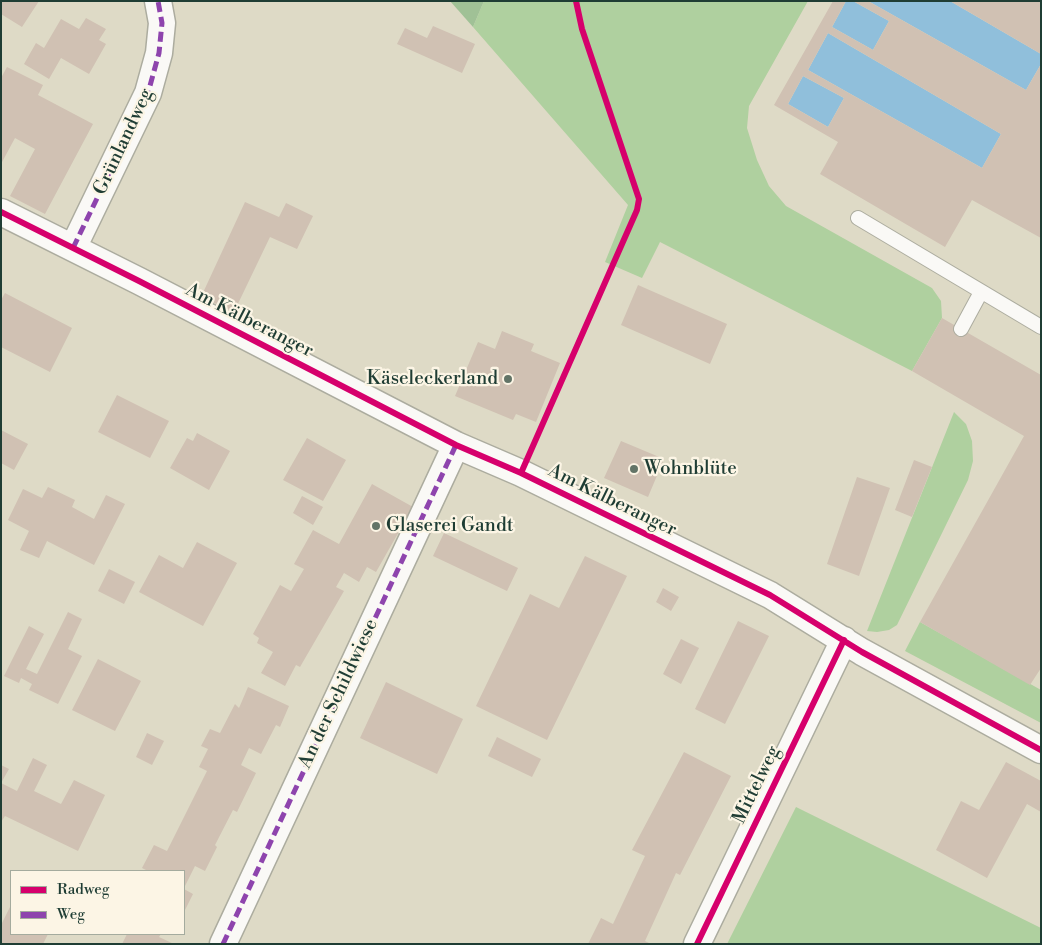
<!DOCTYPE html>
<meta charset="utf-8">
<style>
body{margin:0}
#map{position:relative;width:1042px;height:945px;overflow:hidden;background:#dedac6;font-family:"Libre Bodoni",serif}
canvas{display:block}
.frame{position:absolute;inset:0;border:2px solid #1f3d34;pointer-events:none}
.legend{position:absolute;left:10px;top:870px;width:175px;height:65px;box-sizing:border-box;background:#fcf5e5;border:1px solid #a4ab9e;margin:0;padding:6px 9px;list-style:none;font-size:15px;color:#1f3d34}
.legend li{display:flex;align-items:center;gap:10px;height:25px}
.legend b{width:25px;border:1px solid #a4ab9e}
</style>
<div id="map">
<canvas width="1042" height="945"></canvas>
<div class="frame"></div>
<ul class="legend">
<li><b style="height:6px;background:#d6006c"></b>Radweg</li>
<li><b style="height:6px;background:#8e44ad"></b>Weg</li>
</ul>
</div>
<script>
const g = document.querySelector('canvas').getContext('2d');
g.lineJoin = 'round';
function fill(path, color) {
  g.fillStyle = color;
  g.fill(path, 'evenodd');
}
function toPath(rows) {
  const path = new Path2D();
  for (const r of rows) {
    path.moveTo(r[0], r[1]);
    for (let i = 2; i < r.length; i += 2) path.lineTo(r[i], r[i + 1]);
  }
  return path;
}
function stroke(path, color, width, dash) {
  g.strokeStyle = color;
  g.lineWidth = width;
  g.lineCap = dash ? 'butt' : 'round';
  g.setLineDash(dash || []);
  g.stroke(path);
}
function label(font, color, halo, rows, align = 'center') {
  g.font = font + ' "Libre Bodoni",serif';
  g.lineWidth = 4.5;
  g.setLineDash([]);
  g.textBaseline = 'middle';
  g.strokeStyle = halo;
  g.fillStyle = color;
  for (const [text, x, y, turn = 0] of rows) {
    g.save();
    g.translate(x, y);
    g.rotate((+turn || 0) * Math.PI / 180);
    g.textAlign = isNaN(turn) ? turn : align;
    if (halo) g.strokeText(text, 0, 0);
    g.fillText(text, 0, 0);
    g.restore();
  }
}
fill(toPath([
 [484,1,808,1,749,106,747,128,757,160,769,186,786,206,932,288,941,301,942,318,912,371,660,242,642,278,605,262,628,205,473,27],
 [954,412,966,424,972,441,973,461,968,480,897,625,889,630,877,632,867,631],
 [920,622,1041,690,1041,723,905,651],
 [796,807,1041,928,1041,944,727,944]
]), '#afd09f');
fill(toPath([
 [450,1,484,1,473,27]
]), '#a0c196');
fill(toPath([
 [846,1,853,1,889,21,873,50,832,27],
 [868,1,950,1,1041,54,1041,64,1026,90],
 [828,33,1001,134,982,168,808,70],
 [803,76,844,98,828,127,788,104]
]), '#90bfdb');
fill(toPath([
 [1,1,39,1,22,27,1,14],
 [833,1,846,1,832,27,873,50,889,21,853,1,868,1,1026,90,1041,64,1041,238,972,200,945,247,820,174,838,142,774,105],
 [828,33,1001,134,982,168,808,70],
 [803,76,844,98,828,127,788,104],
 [950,1,1041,1,1041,54],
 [86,18,106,29,99,40,106,44,89,74,61,58,49,79,24,64,36,43,44,48,61,19,79,29],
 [433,26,475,44,462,73,397,44,405,28,427,38],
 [7,67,43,85,38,95,93,124,45,214,10,196,35,149,15,138,1,164,1,78],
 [245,202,279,217,286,203,313,216,297,249,270,237,234,312,201,297],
 [638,285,727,324,710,364,621,325],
 [5,293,72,328,50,372,1,347,1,300],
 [942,318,1041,375,1041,668,1030,685,920,622,1024,436,912,371],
 [502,331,534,344,531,351,560,363,536,422,516,414,513,420,455,396,478,342,495,349],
 [117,395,169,421,150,458,98,432],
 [1,430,28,444,14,470,1,463],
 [197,433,230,451,209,490,170,468,187,438,193,441],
 [307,438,346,460,323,501,283,480],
 [621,441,664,459,648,497,604,478],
 [914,460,932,467,912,517,895,510],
 [857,477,890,488,859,576,827,564],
 [372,484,413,507,376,572,367,567,359,582,344,573,336,587,344,591,300,667,296,665,285,686,261,673,273,652,257,643,259,638,253,634,280,585,291,591,304,569,294,564,313,530,339,544],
 [48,487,75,500,72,507,94,519,106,495,125,504,94,565,47,541,39,558,20,550,29,531,8,520,23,489,42,498],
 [302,496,323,507,313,525,293,513],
 [444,533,518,568,507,591,433,556],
 [197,542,237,563,203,626,139,592,159,555,183,568],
 [585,556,627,576,547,740,476,706,530,594,559,608],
 [109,569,135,582,124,604,98,591],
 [663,588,679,597,671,611,656,602],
 [68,612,82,619,68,649,82,656,58,704,29,690,32,684,21,678,19,683,4,676,29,626,44,634,26,669,37,674],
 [738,621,769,636,725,724,695,709],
 [681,639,699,648,681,684,663,674],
 [98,659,141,681,115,731,72,710],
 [386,682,463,719,437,774,360,738],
 [248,687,289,706,280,727,276,725,261,754,249,748,241,765,256,773,237,812,233,810,215,845,217,847,205,871,195,866,184,888,184,871,148,871,142,868,154,845,167,851,207,771,199,767,208,749,201,746,210,729,220,733,235,704,239,708],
 [147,733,164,741,152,765,136,757],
 [497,737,541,759,532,777,488,756],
 [684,752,731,776,680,875,676,873,645,941,651,944,588,944,601,918,613,924,645,856,632,850],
 [33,758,47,765,34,791,61,804,74,780,105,795,78,851,5,816,1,822,1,765,9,769,1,783,17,791],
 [1006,762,1041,781,1041,812,1027,804,987,878,936,850,961,801,979,810],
 [184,889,193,894,184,912],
 [11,905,11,934,48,934,43,944,1,944,1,925],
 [127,934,161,934,159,937,174,944,122,944]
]), '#d0c1b3');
const service = toPath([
 [858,218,1041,327],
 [961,329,981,292]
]);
const minor = toPath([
 [1,212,139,281,456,445,521,473,770,595,862,652,1041,750],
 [73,248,148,93,159,53,162,23,158,1],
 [223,944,456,445],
 [697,944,844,640]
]);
stroke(service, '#acac9f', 16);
stroke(minor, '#acac9f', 29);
stroke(service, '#faf9f6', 14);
stroke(minor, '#faf9f6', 26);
stroke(toPath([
 [73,248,148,93,159,53,162,23,158,1],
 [223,944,456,445]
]), '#8e44ad', 5, [10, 5]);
stroke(toPath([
 [1,212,139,281,456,445,521,473,770,595,862,652,1041,750],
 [521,473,637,210,639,199,582,29,576,1],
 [697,944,844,640]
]), '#d6006c', 6);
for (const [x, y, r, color] of [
 [508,379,5,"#627467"],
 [634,469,5,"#627467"],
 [376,526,5,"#627467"]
]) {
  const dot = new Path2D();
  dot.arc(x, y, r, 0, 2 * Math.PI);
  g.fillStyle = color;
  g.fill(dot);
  stroke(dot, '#fcf5e5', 2);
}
label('19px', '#1f3d34', '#fcf5e5', [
 ["Grünlandweg",124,142,-65],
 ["Am Kälberanger",249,321,27],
 ["Am Kälberanger",612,501,26],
 ["An der Schildwiese",339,694,-65],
 ["Mittelweg",757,785,-64]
]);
label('19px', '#1f3d34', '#fcf5e5', [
 ["Käseleckerland",498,379,"right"],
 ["Wohnblüte",644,469],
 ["Glaserei Gandt",386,526]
], 'left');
</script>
